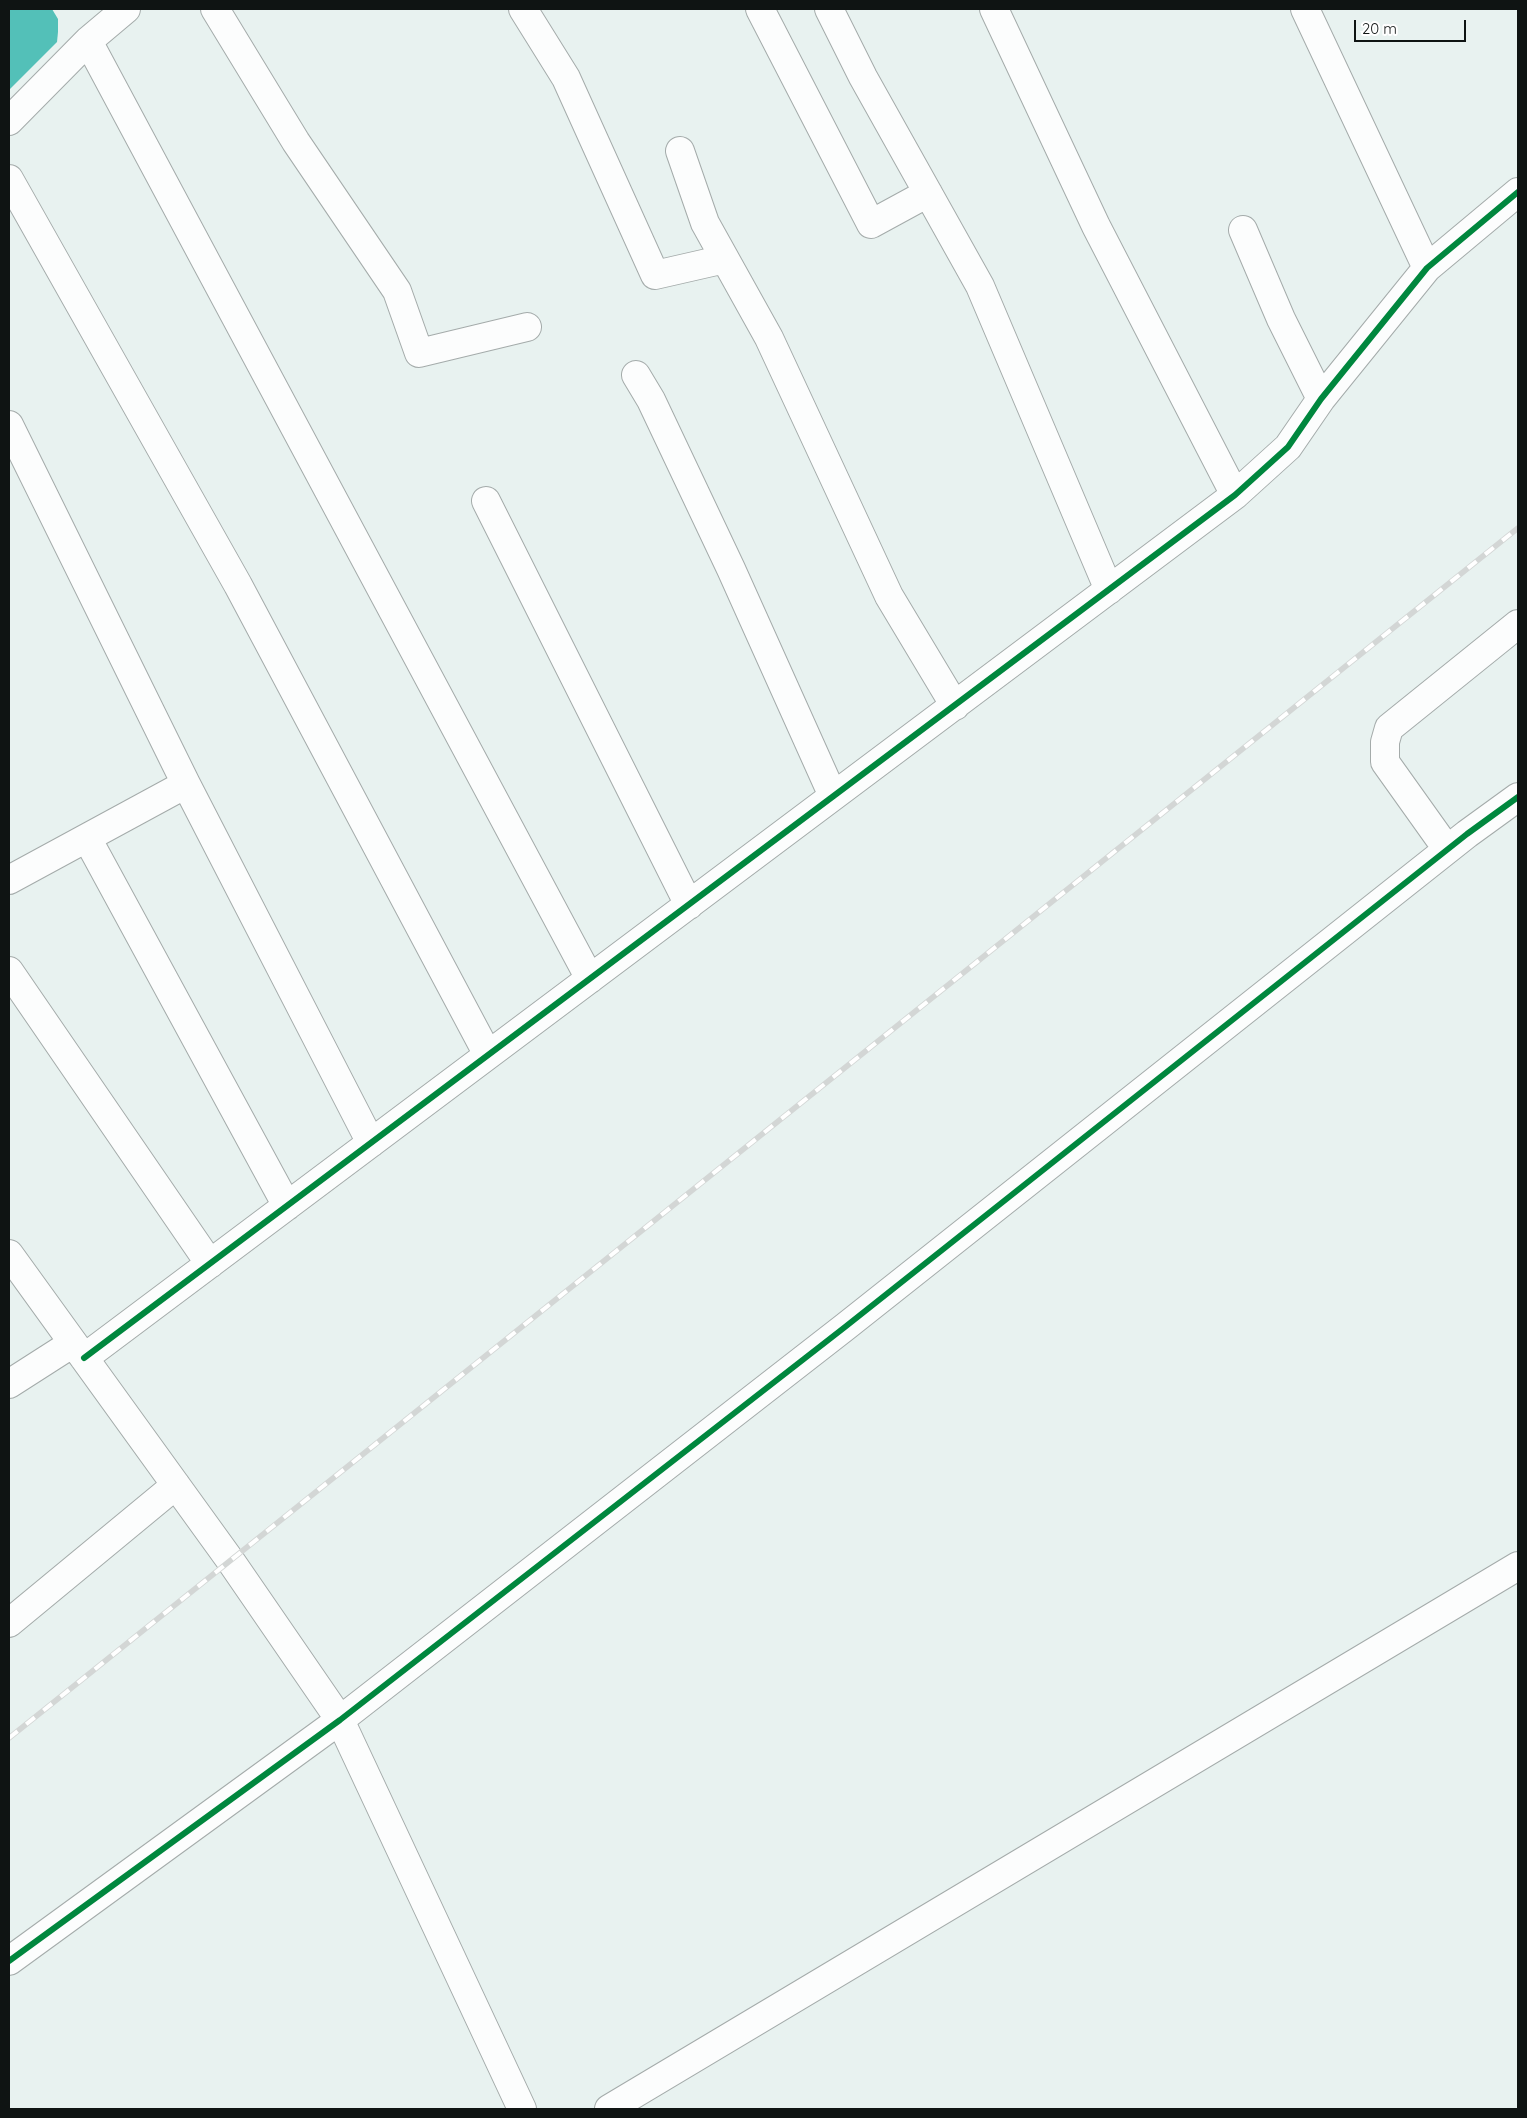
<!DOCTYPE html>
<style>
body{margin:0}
#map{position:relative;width:1527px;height:2118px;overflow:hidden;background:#e8f2f0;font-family:Quicksand,sans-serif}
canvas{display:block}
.frame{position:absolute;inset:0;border:10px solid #0f1413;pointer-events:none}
.scale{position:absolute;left:1354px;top:20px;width:112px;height:22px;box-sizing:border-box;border:2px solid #0f1413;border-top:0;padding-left:6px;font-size:15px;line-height:18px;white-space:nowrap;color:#0f1413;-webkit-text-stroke:4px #fff;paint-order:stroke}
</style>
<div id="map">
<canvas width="1527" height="2118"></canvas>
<div class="frame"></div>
<div class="scale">20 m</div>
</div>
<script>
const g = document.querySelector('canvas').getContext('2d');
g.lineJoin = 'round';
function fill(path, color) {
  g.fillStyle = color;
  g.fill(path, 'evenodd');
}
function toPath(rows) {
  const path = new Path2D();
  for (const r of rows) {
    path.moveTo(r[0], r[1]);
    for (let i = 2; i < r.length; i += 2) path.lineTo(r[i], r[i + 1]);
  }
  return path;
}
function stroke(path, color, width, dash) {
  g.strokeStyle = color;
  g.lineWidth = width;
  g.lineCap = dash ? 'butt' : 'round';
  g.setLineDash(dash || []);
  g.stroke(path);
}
fill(toPath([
 [9,9,52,9,58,19,58,32,57,42,9,90]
]), '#53c0b8');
const minor = toPath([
 [215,9,296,142,397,291,419,353,527,327],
 [523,9,566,78,655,275,725,259],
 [760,9,871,224,928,193],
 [829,9,863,77,980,286,1109,590],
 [994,9,1096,226,1235,495],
 [1305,9,1427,268],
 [88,41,590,979],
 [9,121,88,41,126,9],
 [680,151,705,223,769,338,889,596,955,706],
 [9,179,238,585,488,1055],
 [1243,230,1281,319,1321,399],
 [636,375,651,400,731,569,833,796],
 [9,425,186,784,371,1143],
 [486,501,689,905],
 [87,838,287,1206],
 [1447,849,1385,762,1385,742,1389,728,1518,624],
 [9,880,186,784],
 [9,971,210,1264],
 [9,1254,230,1560,340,1720,522,2109],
 [84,1358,1235,495,1288,447,1321,399,1427,268,1518,192],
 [9,1384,73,1343],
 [9,1623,176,1485],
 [9,1961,340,1720,845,1327,1467,834,1518,797],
 [609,2109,1518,1566]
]);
stroke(minor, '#a4abaa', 30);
stroke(minor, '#fcfdfd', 28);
const rail = toPath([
 [9,1738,1518,528]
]);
stroke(rail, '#d3d6d5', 5.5);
stroke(rail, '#fff', 4, [11]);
stroke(toPath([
 [84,1358,1235,495,1288,447,1321,399,1427,268,1518,192],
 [9,1961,340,1720,845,1327,1467,834,1518,797]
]), '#00873e', 6);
</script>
